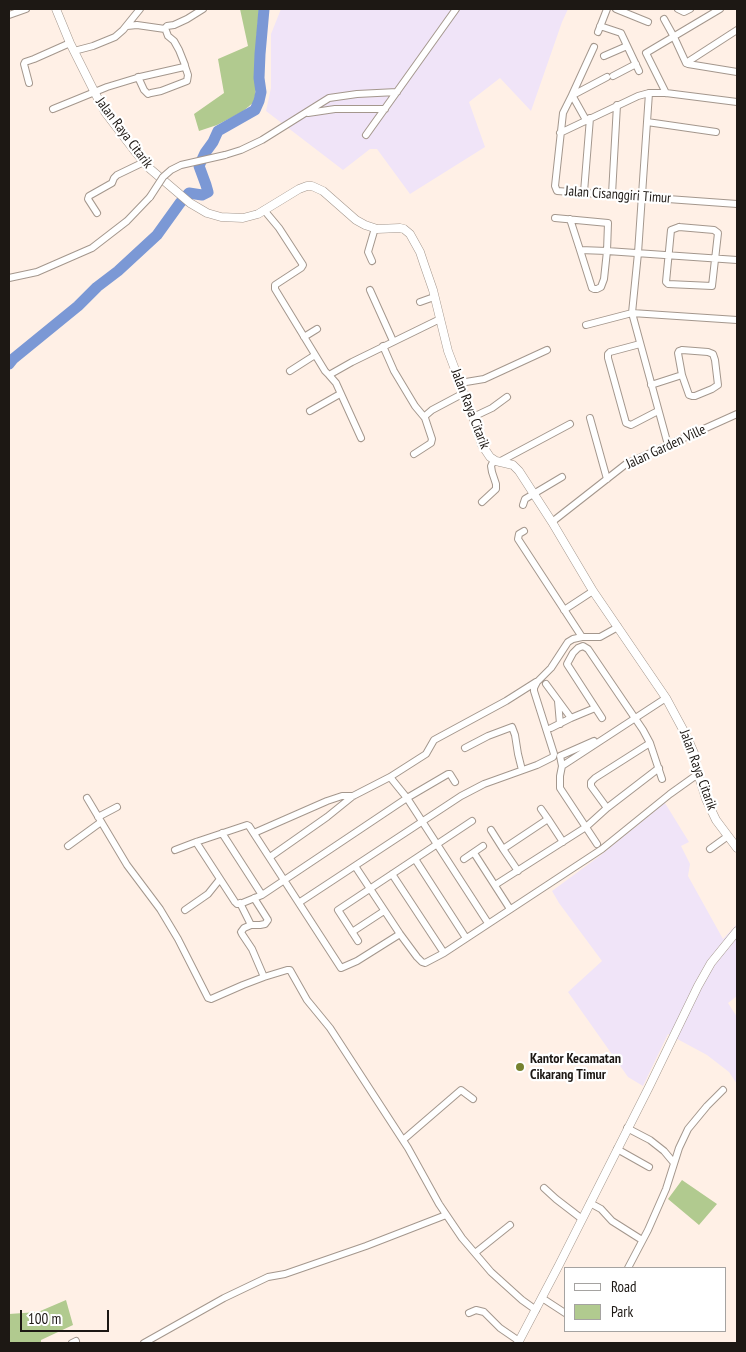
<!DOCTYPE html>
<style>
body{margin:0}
#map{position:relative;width:746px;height:1352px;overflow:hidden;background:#fff0e6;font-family:"PT Sans Narrow",sans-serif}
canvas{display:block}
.frame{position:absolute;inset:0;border:10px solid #1d1814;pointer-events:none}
.legend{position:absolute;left:564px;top:1267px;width:162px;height:65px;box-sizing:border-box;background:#fff;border:1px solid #a5a3a1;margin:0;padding:6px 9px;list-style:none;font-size:15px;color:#1d1814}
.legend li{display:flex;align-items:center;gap:10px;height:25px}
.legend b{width:25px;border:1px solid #a5a3a1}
.scale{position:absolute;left:20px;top:1310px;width:89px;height:22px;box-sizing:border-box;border:2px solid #1d1814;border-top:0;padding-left:6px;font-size:15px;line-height:18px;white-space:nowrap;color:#1d1814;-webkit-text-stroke:4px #fff;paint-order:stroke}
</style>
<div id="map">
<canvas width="746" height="1352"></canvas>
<div class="frame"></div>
<ul class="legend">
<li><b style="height:6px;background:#fff"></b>Road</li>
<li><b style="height:14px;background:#b1ca8f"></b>Park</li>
</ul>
<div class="scale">100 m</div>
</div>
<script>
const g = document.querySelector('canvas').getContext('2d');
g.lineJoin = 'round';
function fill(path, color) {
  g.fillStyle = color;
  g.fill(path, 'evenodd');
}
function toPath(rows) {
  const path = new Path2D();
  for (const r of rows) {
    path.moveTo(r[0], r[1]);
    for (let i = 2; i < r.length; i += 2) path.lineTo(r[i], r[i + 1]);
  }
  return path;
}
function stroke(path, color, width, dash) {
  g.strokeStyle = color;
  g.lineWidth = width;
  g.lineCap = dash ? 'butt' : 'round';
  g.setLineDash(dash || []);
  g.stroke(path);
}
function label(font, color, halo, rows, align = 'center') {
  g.font = font + ' "PT Sans Narrow",sans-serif';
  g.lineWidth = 4.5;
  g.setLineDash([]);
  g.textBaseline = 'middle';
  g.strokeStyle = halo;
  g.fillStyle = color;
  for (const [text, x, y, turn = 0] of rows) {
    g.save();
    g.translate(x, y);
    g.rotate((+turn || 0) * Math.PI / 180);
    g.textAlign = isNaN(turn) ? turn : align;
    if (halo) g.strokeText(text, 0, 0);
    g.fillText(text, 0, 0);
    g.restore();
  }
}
fill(toPath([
 [281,9,568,9,562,22,531,111,500,78,469,102,485,147,410,194,377,149,370,149,343,170,266,111,271,88,271,34],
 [665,803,689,842,681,846,690,864,688,876,723,939,736,925,737,926,737,996,728,1003,737,1017,737,1084,729,1072,707,1055,668,1034,643,1086,628,1077,568,992,602,961,559,903,552,891,601,855]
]), '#f0e4f8');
fill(toPath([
 [240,9,259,9,256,44,257,82,254,102,242,112,217,125,199,131,194,114,224,93,218,59,248,46],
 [682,1180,717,1204,699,1225,668,1199],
 [66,1300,73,1325,41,1340,41,1343,9,1343,9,1314,38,1312]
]), '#b1ca8f');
stroke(toPath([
 [9,364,13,359,78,306,97,287,118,271,157,235,180,203,189,193,202,195,208,192,206,185,199,166,205,153,213,142,218,131,255,110,259,101,261,92,259,78,260,54,264,9]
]), '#7b98d5', 11);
const minor = toPath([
 [616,9,648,22],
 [678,9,684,12,690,9],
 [9,15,26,9],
 [664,19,674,37,686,63,688,64,737,72],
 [127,26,137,25,165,29],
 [600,26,621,33,639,71],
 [598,32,607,9],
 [74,51,93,46,115,37,123,30,140,9],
 [604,56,627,46],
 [686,63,737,30],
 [613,76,636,64],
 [138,77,144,90,148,94,151,93,161,91,187,81,188,75,185,66],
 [29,83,24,64,25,62,34,59,70,43],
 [649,93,638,253,632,313,668,445],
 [666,93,646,53,720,9],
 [572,95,594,47],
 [573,95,607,77],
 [53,109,107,87,140,77,184,67,185,65,179,50,174,41,168,36,165,28,167,26,174,25,187,19,203,9],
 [308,113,335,109,385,109],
 [586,120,572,95,563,113,555,186,557,191,737,204],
 [647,122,716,132],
 [560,133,638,96,649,93,666,93,737,102],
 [366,135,456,9],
 [225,155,241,150,262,140,329,98,357,94,397,92],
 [584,192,590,118],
 [612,194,617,105],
 [264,210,279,228,303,265,301,268,275,285,275,289,325,371,329,375,352,362,440,319],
 [97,213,88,199,89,196,112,183,114,178,117,175,144,162],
 [555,218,608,223,607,251,604,279,601,287,597,289,594,289,592,288,580,250,607,251,737,260],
 [570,219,580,250],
 [679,227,714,230,718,233,712,286,668,284,666,282,671,230,679,227],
 [372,261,368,252,375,228],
 [9,278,37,272,92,248,127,221,150,197],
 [370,290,393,341],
 [420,302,434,297],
 [586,325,632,313,737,320],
 [304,337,317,329],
 [640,344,610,352,608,354,608,358,626,423,631,425,658,411],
 [383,346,394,371,415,406,425,418],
 [682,350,708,352,713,354,715,360,718,385,712,389,695,396,692,396,689,395,682,375,678,353,679,351,682,350],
 [290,371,315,355],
 [329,375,336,383,361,438],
 [460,383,484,379,547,350],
 [651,385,682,375],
 [310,411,340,394],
 [473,417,492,408,507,397],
 [590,418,607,479],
 [414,454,431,443,432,439,425,418,425,416,432,410,464,393],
 [499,462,570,424],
 [482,502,496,489,496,484,492,472,491,466,494,460],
 [523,505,525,499,562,477],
 [552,522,626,464,737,414],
 [524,531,519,534,518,539,582,637],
 [564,610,593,591],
 [546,684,571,718],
 [558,701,560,724],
 [602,718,567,664,573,653,578,648,583,646,588,649,643,730,650,743,662,779],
 [551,728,571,718,595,708],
 [465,748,488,736,512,727,515,735,518,754,522,770],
 [562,766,560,756,594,741],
 [390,777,407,798,488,923],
 [87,798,127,865,160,909,178,939,208,998,211,999,243,985,264,977,287,970,290,970,307,1000,330,1028,408,1148,439,1204,462,1238,491,1272,522,1300,536,1310],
 [607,808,591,786,591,782,595,778,650,743],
 [541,809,548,819],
 [98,817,117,807],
 [491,830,503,849],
 [222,833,262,895],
 [254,833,327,801,342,796,353,796],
 [196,842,235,902,237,904,240,904,262,895,407,798,448,774,450,774,455,782],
 [597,844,560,788,560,776,562,766,666,698],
 [68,846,101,822],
 [710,849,728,836],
 [175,850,196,842,247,825,249,826,341,968,357,961,400,934],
 [474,853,510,909],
 [270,857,327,817,353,796,390,777,426,754,434,740,506,701,536,682],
 [415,859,466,938],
 [464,859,483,846],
 [355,866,400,934,417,957,422,962,425,963,444,953,602,849,670,794,698,774],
 [518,871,503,849,548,819,563,842],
 [392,874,444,953],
 [495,885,586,827,607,808,659,768],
 [300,902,461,796,484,784,537,765,553,757,554,754,534,691,534,688,537,682,551,668,568,642,573,639,582,637,600,637,618,627],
 [240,903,251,925,244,928,241,932,242,934,252,949,264,977],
 [185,910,208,894,220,879],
 [251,925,260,925,265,924,268,920,254,898],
 [352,932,384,911],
 [358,941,338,910,472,821],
 [627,1128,650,1140,664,1151,674,1163],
 [403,1140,461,1090,473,1099],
 [617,1149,649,1167],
 [544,1188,556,1199,582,1219],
 [590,1203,601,1209,612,1221,642,1240],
 [475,1253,510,1225],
 [628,1268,648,1230,666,1189,679,1148,688,1129,707,1106,723,1090],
 [542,1298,565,1313],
 [469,1313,476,1310,484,1312,500,1328,519,1341],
 [72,1343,76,1341],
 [144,1343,224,1298,268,1277,285,1274,366,1246,446,1215]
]);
const tertiary = toPath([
 [56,9,70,43,95,93,105,112,134,150,149,168,190,203,207,213,221,217,243,218,258,214,299,189,307,186,312,186,323,191,356,220,365,225,377,229,400,228,404,229,410,234,420,252,424,264,433,290,448,351,473,417,482,445,490,457,496,461,513,465,519,471,552,522,593,591,666,698,687,737,694,753,698,774,706,799,716,820,737,848],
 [518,1343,559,1265,649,1087,698,986,711,963,737,931]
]);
stroke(minor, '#a4978d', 8);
stroke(tertiary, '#a4978d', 9);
stroke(minor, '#fff', 6);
stroke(tertiary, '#fff', 8);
const minorBridge = toPath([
 [150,197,163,177,171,170,181,165,225,155]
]);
stroke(minorBridge, '#a4978d', 8, []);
stroke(minorBridge, '#fff', 6);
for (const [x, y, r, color] of [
 [520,1067,5,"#76822f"]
]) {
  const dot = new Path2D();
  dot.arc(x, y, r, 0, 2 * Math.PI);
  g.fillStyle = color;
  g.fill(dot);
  stroke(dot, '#fff', 2);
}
label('14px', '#1d1814', '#fff', [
 ["Jalan Raya Citarik",124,133,53],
 ["Jalan Cisanggiri Timur",618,195,4],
 ["Jalan Raya Citarik",470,409,69],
 ["Jalan Garden Ville",666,447,-25],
 ["Jalan Raya Citarik",698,770,70]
]);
label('bold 14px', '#1d1814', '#fff', [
 ["Kantor Kecamatan",530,1059],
 ["Cikarang Timur",530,1075]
], 'left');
</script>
